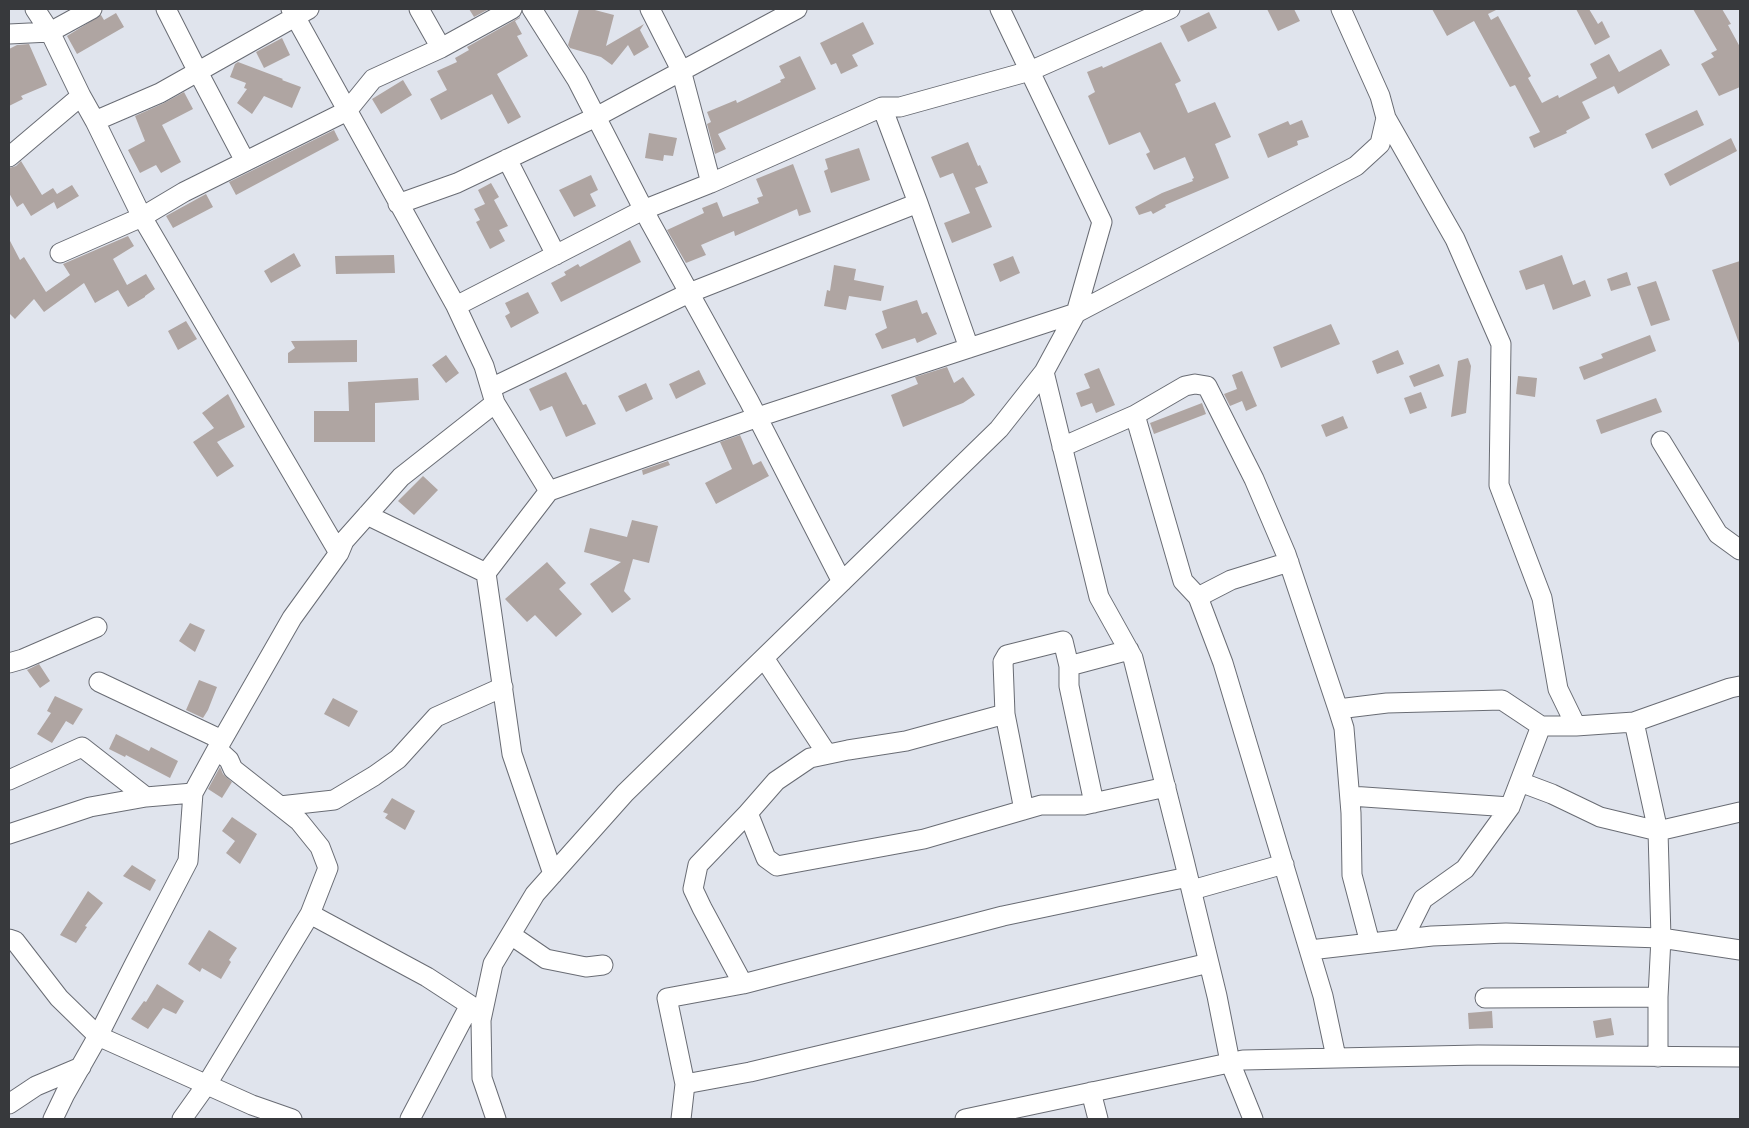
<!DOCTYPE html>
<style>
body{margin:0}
#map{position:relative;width:1749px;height:1128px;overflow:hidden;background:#e0e4ed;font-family:Mulish,sans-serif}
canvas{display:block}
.frame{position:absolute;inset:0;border:10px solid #37393c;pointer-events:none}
</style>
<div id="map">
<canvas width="1749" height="1128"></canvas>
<div class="frame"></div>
</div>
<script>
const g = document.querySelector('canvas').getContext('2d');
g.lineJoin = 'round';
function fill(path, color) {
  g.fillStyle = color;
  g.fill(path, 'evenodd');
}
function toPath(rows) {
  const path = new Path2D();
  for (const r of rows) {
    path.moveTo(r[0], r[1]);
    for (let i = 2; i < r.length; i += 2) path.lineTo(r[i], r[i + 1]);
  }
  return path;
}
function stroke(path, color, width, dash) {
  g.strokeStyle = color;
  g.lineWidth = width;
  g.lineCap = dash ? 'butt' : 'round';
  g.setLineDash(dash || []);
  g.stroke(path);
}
fill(toPath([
 [469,9,489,9,474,17],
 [579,9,591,9,614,15,606,46,644,24,640,30,649,47,634,56,628,45,612,65,601,57,570,48,568,45],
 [1267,9,1294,9,1300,21,1278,31],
 [1432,9,1498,9,1488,14,1491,20,1498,16,1531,76,1528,78,1542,103,1558,95,1559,98,1597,78,1590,64,1609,54,1619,72,1661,49,1670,65,1618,94,1614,86,1582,102,1590,118,1566,131,1567,133,1534,148,1529,137,1540,132,1515,85,1510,87,1474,21,1447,36],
 [1576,9,1589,9,1598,24,1602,21,1610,37,1595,45],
 [1693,9,1722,9,1731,24,1728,25,1740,47,1740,87,1719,96,1701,64,1714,57,1711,53,1717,50],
 [1209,12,1217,28,1188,42,1180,26],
 [116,13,124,27,77,54,67,36,101,15,104,20],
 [520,17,520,18,515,21,522,34,517,36,528,56,497,74,521,117,508,124,492,94,441,120,430,99,447,90,437,71,457,62,455,58,469,50,467,47],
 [863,22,874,44,852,55,858,66,841,74,836,63,831,65,820,43],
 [282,38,290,55,264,68,256,52],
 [1161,42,1181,81,1175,84,1188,113,1215,102,1231,137,1215,144,1229,178,1165,205,1166,207,1153,214,1151,211,1139,215,1135,207,1162,193,1193,181,1192,179,1194,178,1185,157,1154,170,1146,154,1150,152,1140,132,1109,145,1088,96,1095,92,1087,72,1102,66,1103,68],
 [29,44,47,85,21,96,23,99,9,106,9,49,17,45],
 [800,56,816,89,718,134,726,149,715,154,707,124,711,122,707,112,736,100,737,103,781,82,780,80,785,78,779,66],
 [238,62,283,79,282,80,301,87,292,108,264,96,252,114,237,103,247,89,244,88,246,83,230,77,235,64],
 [403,80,412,95,381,114,372,99],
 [184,92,193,109,162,125,181,162,161,173,156,165,140,173,128,150,145,141,135,116,164,103],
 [1697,110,1704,125,1652,149,1645,134],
 [1302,120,1309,137,1297,141,1298,145,1268,158,1258,134,1288,121,1290,125],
 [334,130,339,140,236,195,229,182],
 [649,133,677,138,673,156,664,155,663,161,645,158],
 [1731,138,1737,151,1670,186,1664,174],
 [968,142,978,166,980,165,988,183,975,188,992,227,952,243,944,223,970,213,953,173,940,178,931,157],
 [859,148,870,180,831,193,824,171,828,169,825,159],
 [21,161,42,195,53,188,57,194,72,185,79,196,57,209,54,202,31,216,23,203,17,207,9,193,9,168,16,166],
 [793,164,811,212,799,216,797,209,735,236,734,231,701,245,706,255,686,263,667,230,704,213,702,208,717,202,723,217,759,203,757,198,763,196,756,179],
 [591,175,598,190,590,194,596,206,574,217,559,190],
 [491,183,499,197,494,200,508,226,499,230,505,241,490,249,476,222,480,220,474,209,485,204,478,190],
 [206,194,213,207,173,228,166,216],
 [128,236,134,246,113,259,127,285,146,274,155,289,145,296,145,297,128,307,118,290,95,303,84,283,44,312,34,299,15,319,9,313,9,239,20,260,24,257,46,292,70,275,63,264],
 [630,240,641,262,561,302,551,283,566,275,564,272,578,264,580,267],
 [294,253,301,266,271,283,264,271],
 [394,255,395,273,336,274,335,256],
 [1562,255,1573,285,1585,280,1591,296,1553,310,1544,284,1526,290,1519,271],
 [1013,256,1020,273,1000,282,993,264],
 [1740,261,1740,343,1739,343,1712,270],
 [834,265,856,269,854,280,884,286,881,301,849,296,846,310,824,306,827,290,830,291],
 [1627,272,1631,285,1611,291,1607,279],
 [1656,281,1670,320,1651,326,1637,287],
 [528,292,539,313,511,328,505,316,510,313,505,303],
 [917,300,922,314,927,312,937,334,917,343,915,338,882,349,875,334,887,328,882,311],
 [186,321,197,339,178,350,168,331],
 [1331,324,1340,344,1281,368,1273,347],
 [1650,335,1656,351,1584,380,1579,367,1603,358,1601,354],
 [357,340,357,362,288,363,288,353,295,348,291,341],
 [1398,350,1404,364,1377,374,1372,361],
 [446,355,459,373,446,383,432,365],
 [1468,358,1471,366,1466,413,1451,417,1458,361],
 [1439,364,1444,376,1414,387,1409,376],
 [947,367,954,383,963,377,975,395,963,403,903,427,891,395,918,384,915,377],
 [1099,368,1115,405,1096,413,1092,403,1081,407,1076,393,1090,388,1084,374],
 [699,370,706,384,676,399,669,384],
 [1242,371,1257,406,1246,411,1242,401,1230,406,1224,394,1237,389,1232,375],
 [566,372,583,405,586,404,596,424,566,437,552,406,540,411,529,389],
 [1518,376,1537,378,1535,397,1516,394],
 [418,378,419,400,375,403,375,442,314,442,314,411,349,411,348,382],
 [646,383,653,399,626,412,618,396],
 [1421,392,1427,408,1410,414,1404,398],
 [228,394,245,427,217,442,234,466,217,477,193,442,214,428,202,413],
 [1656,398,1662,412,1601,434,1596,420],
 [1202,403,1206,414,1154,434,1150,423],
 [1343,416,1348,428,1326,437,1321,425],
 [740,435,753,465,761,461,769,476,716,504,705,483,732,469,720,442],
 [668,461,670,465,643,475,642,470],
 [423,476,438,490,414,515,398,501],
 [632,520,658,526,649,563,633,559,624,591,631,599,612,613,590,584,621,562,584,552,590,528,627,537],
 [547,562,566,583,559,589,582,614,556,637,535,615,527,622,505,599],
 [190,623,205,630,195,652,179,641],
 [39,664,50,681,40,688,27,670],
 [199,680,217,687,208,710,203,718,186,710],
 [55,696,83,709,73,725,66,721,52,743,37,734,51,713,47,711],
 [333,698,358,711,349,727,324,714],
 [116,734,149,751,151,747,178,761,170,778,126,755,125,757,109,749],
 [220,767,223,774,232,782,222,798,208,789],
 [392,798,415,811,405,830,385,818,388,814,383,812],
 [232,817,257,834,240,864,226,853,235,841,222,831],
 [132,865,156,880,150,891,123,876],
 [88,891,103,903,85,926,87,927,76,943,60,935],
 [209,930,237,948,229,960,231,962,221,979,202,968,200,972,188,964],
 [157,984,184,1001,176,1014,163,1008,148,1029,131,1019,144,1001,146,1002],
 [1492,1011,1493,1028,1469,1029,1468,1013],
 [1611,1018,1614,1035,1596,1038,1593,1021]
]), '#afa5a2');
const minor = toPath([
 [35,9,50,32,81,96,95,121,142,217,339,553],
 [166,9,198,72,245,161],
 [291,9,456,306,484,366,495,403,549,491],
 [419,9,441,48],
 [532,9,577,80,650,222,749,401,842,582],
 [650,9,681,70,711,183],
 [9,34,50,32,92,9],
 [882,107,918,203,969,348],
 [1386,118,1455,239,1501,344,1499,485,1542,598,1558,689,1576,726],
 [95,121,160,93,309,9],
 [9,157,81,96],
 [507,159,556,255],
 [398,204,457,183,596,117,797,9],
 [60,253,142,217,184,192,347,111,373,79,441,48,512,9],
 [456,306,643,210,711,183,882,107,900,107,1030,71,1170,9],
 [1044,372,1099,597,1133,658,1184,860,1217,996,1230,1062,1253,1119],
 [491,388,689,293,918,203],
 [1661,441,1718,534,1740,550],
 [1062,447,1135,415],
 [367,515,486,573,549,491,758,417,1076,313,1356,166,1380,144,1386,118,1380,96,1341,9],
 [486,573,512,754,553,874],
 [1198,597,1231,580,1289,562],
 [764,658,827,754],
 [9,663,23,659,97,627],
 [1069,666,1129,650],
 [99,682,222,740],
 [1338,709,1387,703,1502,700,1541,726,1576,726,1634,722,1730,688,1740,686],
 [1005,714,906,741,848,750,810,758,776,781,748,813,766,858,777,866,924,839,1041,805,1084,805,1166,787],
 [1634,722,1658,831,1661,938,1658,997,1658,1057],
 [9,780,82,747,146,797],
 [1520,782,1552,794,1600,817,1658,831,1740,812],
 [1350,796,1510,807],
 [280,806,334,800,374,776,398,759,436,717,503,687],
 [1024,810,1005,714,1003,662,1007,655,1063,641,1069,666,1069,686,1094,803],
 [9,834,90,807,146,797,193,793],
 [1192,890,1284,864],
 [511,935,546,959,586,967,603,965],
 [9,939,15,941,59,998,98,1036,252,1105,292,1119],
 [1403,939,1423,899,1465,869,1510,807,1541,726],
 [1310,950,1432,936,1506,933,1661,938,1740,950],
 [743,984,702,908,693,889,698,865,748,813],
 [1485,998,1658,997],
 [481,1020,470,1005,427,977,310,914,328,868,320,847,299,821,233,769,229,760,217,749,292,618,339,553,344,541,401,477,495,403],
 [1336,1057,1323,996,1223,663,1198,597,1183,581,1135,415,1185,386,1195,384,1207,386,1254,479,1286,554,1338,709,1344,728,1351,813,1352,875,1370,943],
 [685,1084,750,1072,1209,963],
 [1091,1092,1098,1119],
 [9,1104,36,1086,81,1067],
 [53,1119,65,1094,98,1036,135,963,188,861,193,793,217,749],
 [182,1119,207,1084,310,914],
 [410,1119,470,1005],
 [496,1119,482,1078,481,1020,493,964,535,894,625,793,999,429,1044,372,1076,313,1102,222,1000,9],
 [681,1119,685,1084,667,998,743,984,1003,916,1188,877],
 [965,1119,1243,1060,1478,1055,1740,1057]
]);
stroke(minor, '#696c74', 21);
stroke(minor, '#fff', 19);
</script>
